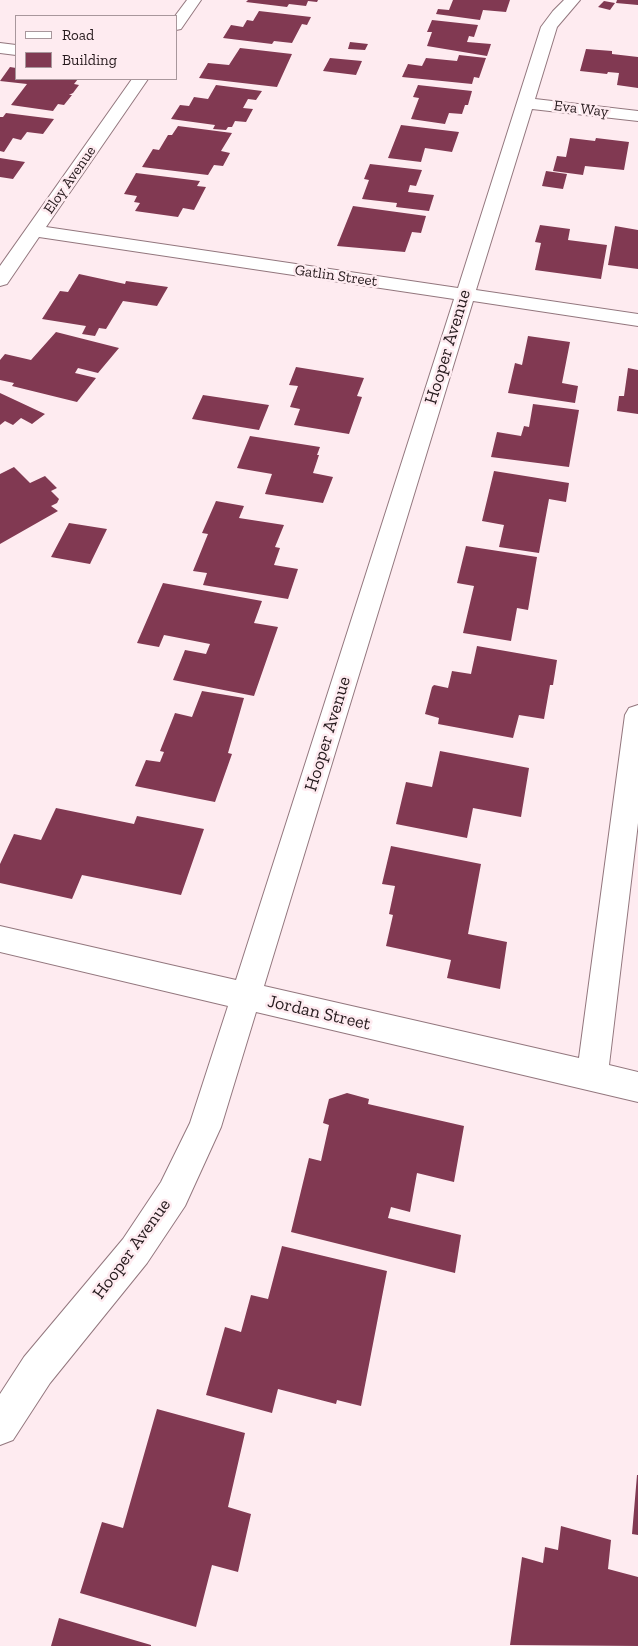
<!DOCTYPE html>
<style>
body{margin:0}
#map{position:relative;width:638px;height:1646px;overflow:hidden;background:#feebf0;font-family:"Zilla Slab",serif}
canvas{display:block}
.legend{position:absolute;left:15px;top:15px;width:162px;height:65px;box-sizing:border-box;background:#feebf0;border:1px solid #a8979c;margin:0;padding:6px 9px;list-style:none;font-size:15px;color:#261a1d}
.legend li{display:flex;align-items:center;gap:10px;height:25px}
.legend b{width:25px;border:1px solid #a8979c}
</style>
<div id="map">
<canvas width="638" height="1646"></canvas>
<ul class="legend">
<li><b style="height:6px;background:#fff"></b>Road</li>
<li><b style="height:14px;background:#813952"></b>Building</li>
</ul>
</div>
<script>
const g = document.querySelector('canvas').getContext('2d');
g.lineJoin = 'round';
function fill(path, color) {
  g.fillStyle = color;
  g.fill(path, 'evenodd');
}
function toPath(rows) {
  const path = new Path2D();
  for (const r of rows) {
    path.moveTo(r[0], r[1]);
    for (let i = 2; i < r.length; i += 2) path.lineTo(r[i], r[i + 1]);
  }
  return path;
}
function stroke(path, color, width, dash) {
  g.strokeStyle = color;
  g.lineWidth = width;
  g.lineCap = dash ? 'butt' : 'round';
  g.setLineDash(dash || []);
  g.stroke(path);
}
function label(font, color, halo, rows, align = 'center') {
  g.font = font + ' "Zilla Slab",serif';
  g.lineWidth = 5;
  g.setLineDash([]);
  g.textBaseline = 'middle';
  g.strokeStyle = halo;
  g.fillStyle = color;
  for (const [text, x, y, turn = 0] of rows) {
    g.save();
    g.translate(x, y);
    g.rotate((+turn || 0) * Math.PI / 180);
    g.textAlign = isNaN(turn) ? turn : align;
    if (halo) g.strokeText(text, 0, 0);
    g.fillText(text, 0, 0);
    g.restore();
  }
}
fill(toPath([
 [248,0,318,0,317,2,308,1,306,6,289,4,287,7,246,2],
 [453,0,510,0,506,12,483,10,480,20,436,14,438,9,449,10],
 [617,0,638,0,638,5,616,3],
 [604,1,615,3,610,10,598,7],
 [259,11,311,17,307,25,302,24,292,43,274,41,272,44,223,38,231,25,243,27,247,20,253,21],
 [432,20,478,25,474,37,469,36,467,42,491,44,487,56,427,46,432,32,427,32],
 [350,42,368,44,365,50,348,49],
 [240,48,292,54,277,87,199,78,208,63,229,65],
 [586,49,612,51,612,54,638,57,638,88,617,85,619,73,608,72,607,74,580,71],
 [459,55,486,58,479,78,474,77,472,84,402,77,408,64,422,66,426,58,457,61],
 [330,58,362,61,356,75,323,71],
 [10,67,16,68,16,79,78,79,74,84,79,85,73,93,69,95,72,95,64,105,58,104,53,111,11,105,27,84,0,81],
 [216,85,262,91,256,100,248,99,243,108,253,109,246,122,235,121,232,127,228,127,226,130,213,129,215,125,171,119,180,105,189,106,194,97,208,99],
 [418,85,472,91,468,105,465,105,462,114,449,113,445,124,411,119,419,98,413,97],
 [6,113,54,119,43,134,27,132,21,140,13,138,4,152,0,151,0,117,3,117],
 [401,125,459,132,452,152,425,148,421,162,388,158],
 [178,126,232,133,221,151,230,153,223,166,214,165,208,175,142,167,153,149,159,150,168,135,172,135],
 [570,138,595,141,596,138,629,142,624,170,585,166,583,175,553,171,557,156,566,157],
 [0,158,25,162,13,179,0,177],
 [370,164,422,170,416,186,410,185,408,192,434,195,429,211,396,207,397,203,362,199,369,180,364,179],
 [546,171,567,174,563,189,542,186],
 [136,173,200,181,197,186,206,187,194,210,183,208,178,217,135,211,140,203,134,202,137,196,124,194],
 [353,206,426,216,421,233,412,232,405,252,337,246],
 [540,225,570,229,568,240,607,245,601,279,535,270,541,243,535,242],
 [615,226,638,230,638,269,608,265],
 [79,274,125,284,126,281,168,287,157,306,123,301,106,329,99,328,95,336,82,334,86,326,42,319,60,291,68,292],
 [56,332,119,348,98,373,78,368,75,373,96,378,77,402,12,386,14,383,0,380,0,360,5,354,31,360],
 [528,336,570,342,562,383,578,386,575,403,508,393,515,363,522,365],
 [296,367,364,378,357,396,362,397,349,434,294,425,300,409,290,407,298,386,289,385],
 [628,368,638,370,638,414,617,411,619,396,624,396],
 [0,393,45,414,32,424,21,418,13,425,5,421,0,425],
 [203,395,269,405,259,430,192,419],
 [533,404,579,410,569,467,491,457,497,432,521,436,524,426,529,427],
 [250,436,320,447,317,455,319,455,313,473,333,477,323,503,265,494,272,474,237,468],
 [14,467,30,483,45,476,57,488,51,491,59,499,57,503,51,506,58,511,0,544,0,474],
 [494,471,569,483,566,502,549,499,539,553,499,547,504,525,482,521],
 [216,501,244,506,239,518,284,525,275,547,280,548,274,565,298,569,288,599,203,585,207,573,193,571,208,534,202,533],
 [69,523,107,529,90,564,51,557],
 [466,546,537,557,528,610,517,608,511,641,463,633,474,586,457,583],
 [163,583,262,601,254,623,278,627,254,696,173,680,185,650,206,654,210,644,164,635,159,647,137,643],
 [477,646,557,660,553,685,550,685,544,719,519,715,513,738,438,724,439,718,425,714,432,687,434,685,448,688,452,671,471,674],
 [202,691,244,698,228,753,232,754,215,802,135,786,146,760,160,762,164,752,160,751,175,713,192,717],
 [440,751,529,768,521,817,473,808,467,838,396,824,406,782,432,787],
 [56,808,134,824,137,816,204,829,181,895,82,875,72,899,0,883,0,864,14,834,41,840],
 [391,846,481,864,468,934,507,942,500,989,447,978,451,960,386,946,393,915,389,914,395,886,382,884],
 [347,1093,369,1099,368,1104,464,1126,454,1182,417,1173,410,1212,391,1207,388,1218,461,1235,455,1273,291,1232,309,1158,321,1161,329,1125,323,1123,329,1099],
 [282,1246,387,1271,361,1406,337,1400,336,1404,278,1389,272,1413,206,1395,225,1327,241,1332,251,1295,268,1299],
 [157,1409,245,1433,228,1507,251,1514,238,1572,212,1565,196,1627,80,1593,102,1522,123,1528],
 [637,1475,638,1475,638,1535,632,1534],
 [561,1526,611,1540,608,1569,638,1577,638,1646,510,1645,522,1557,543,1563,545,1547,558,1550],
 [59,1618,151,1645,151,1646,51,1646]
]), '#813952');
const minor = toPath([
 [187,0,201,0,181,29,176,30,175,16,187,0],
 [564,0,580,0,557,27,535,99,638,111,638,121,532,109,476,290,638,314,638,326,473,301,264,986,579,1058,625,715,629,708,638,705,638,823,609,1065,638,1072,638,1102,256,1012,221,1127,185,1206,147,1263,50,1383,13,1440,0,1445,0,1394,24,1357,123,1239,161,1182,190,1123,228,1006,0,952,0,926,236,980,454,299,39,237,7,284,0,286,0,266,132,79,148,79,46,227,458,288,541,27,553,11,564,0],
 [0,43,16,45,16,55,0,53,0,43]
]);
stroke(minor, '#93777e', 2);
fill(minor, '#fff');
label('15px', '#261a1d', '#feebf0', [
 ["Eva Way",581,109,7],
 ["Eloy Avenue",70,180,-55],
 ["Gatlin Street",336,276,8]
]);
label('18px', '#261a1d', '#feebf0', [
 ["Hooper Avenue",448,347,-73],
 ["Hooper Avenue",328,734,-73],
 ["Jordan Street",319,1013,13],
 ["Hooper Avenue",132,1249,-54]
]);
</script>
